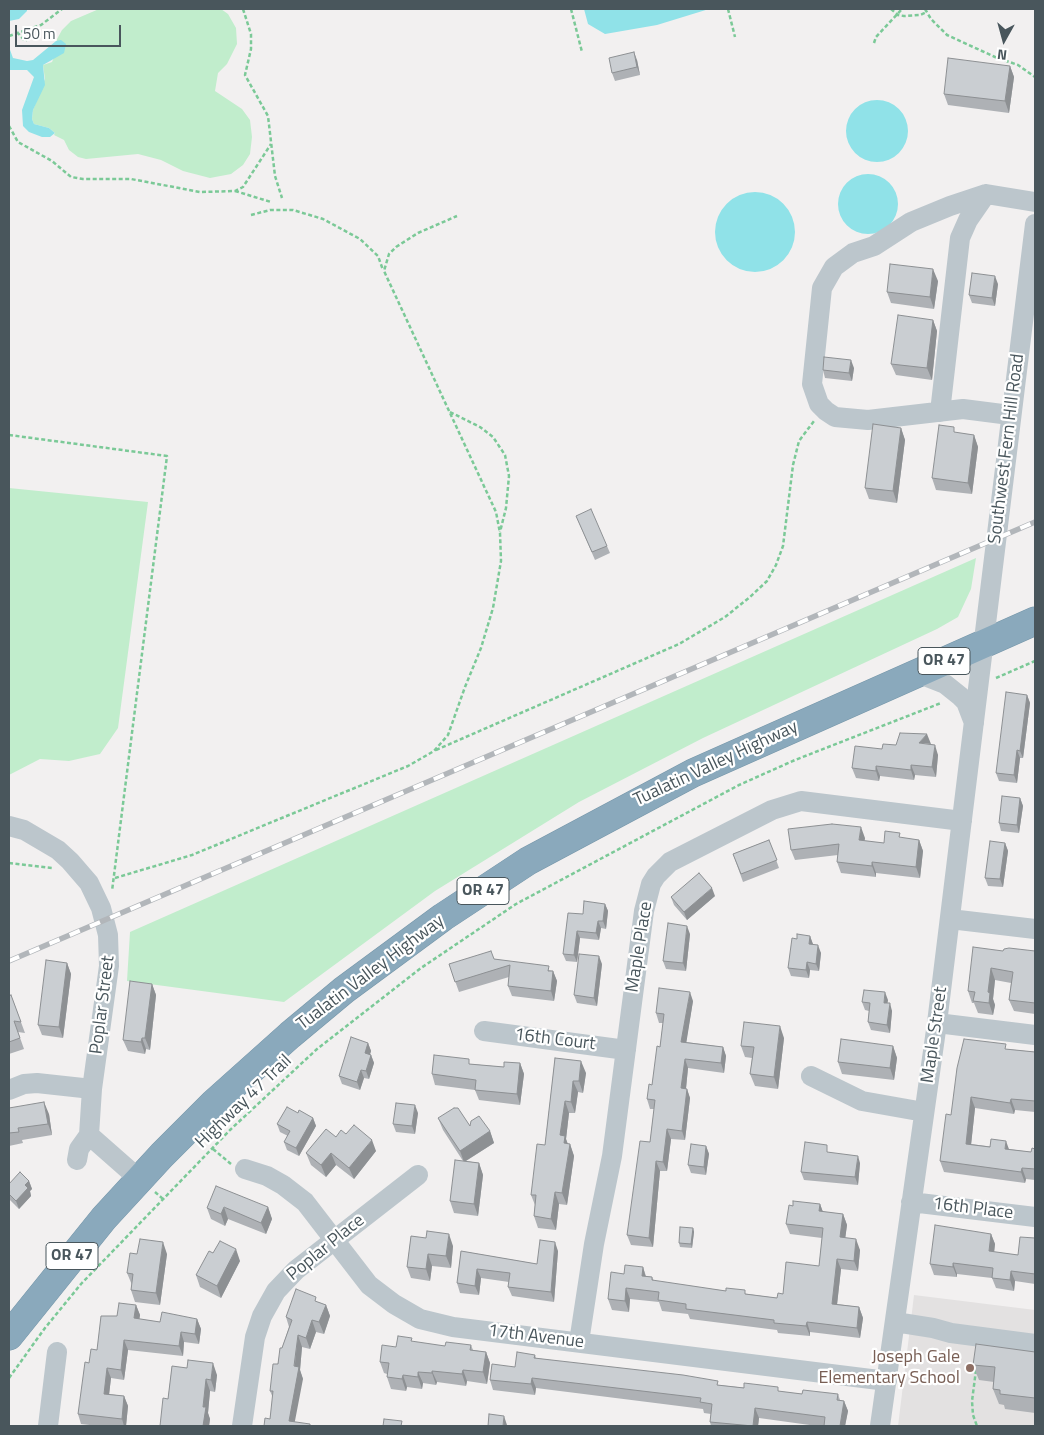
<!DOCTYPE html>
<style>
body{margin:0}
#map{position:relative;width:1044px;height:1435px;overflow:hidden;background:#f2f0f0;font-family:"Titillium Web",sans-serif}
canvas{display:block}
.frame{position:absolute;inset:0;border:10px solid #49565c;pointer-events:none}
.north{position:absolute;left:979px;top:15px;width:50px;height:50px;-webkit-text-stroke:4px #fff;paint-order:stroke;rotate:187deg;font-size:14px;font-weight:700;line-height:20px;text-align:center;color:#49565c}
.north::after{content:'';display:block;margin:auto;width:18px;height:22px;background:#49565c;clip-path:polygon(50% 0,100% 100%,50% 72%,0 100%)}
.scale{position:absolute;left:15px;top:25px;width:106px;height:22px;box-sizing:border-box;border:2px solid #49565c;border-top:0;padding-left:6px;font-size:15px;line-height:18px;white-space:nowrap;color:#49565c;-webkit-text-stroke:4px #fff;paint-order:stroke}
</style>
<div id="map">
<canvas width="1044" height="1435"></canvas>
<div class="frame"></div>
<div class="north">N</div>
<div class="scale">50 m</div>
</div>
<script>
const g = document.querySelector('canvas').getContext('2d');
g.lineJoin = 'round';
function fill(path, color) {
  g.fillStyle = color;
  g.fill(path, 'evenodd');
}
function toPath(rows) {
  const path = new Path2D();
  for (const r of rows) {
    if (r.length === 3) {
      path.moveTo(r[0] + r[2], r[1]);
      path.arc(r[0], r[1], r[2], 0, 2 * Math.PI);
      continue;
    }
    path.moveTo(r[0], r[1]);
    for (let i = 2; i < r.length; i += 2) path.lineTo(r[i], r[i + 1]);
  }
  return path;
}
function stroke(path, color, width, dash) {
  g.strokeStyle = color;
  g.lineWidth = width;
  g.lineCap = dash ? 'butt' : 'round';
  g.setLineDash(dash || []);
  g.stroke(path);
}
function label(font, color, halo, rows, align = 'center') {
  g.font = font + ' "Titillium Web",sans-serif';
  g.lineWidth = 4.5;
  g.setLineDash([]);
  g.textBaseline = 'middle';
  g.strokeStyle = halo;
  g.fillStyle = color;
  for (const [text, x, y, turn = 0] of rows) {
    g.save();
    g.translate(x, y);
    g.rotate((+turn || 0) * Math.PI / 180);
    g.textAlign = isNaN(turn) ? turn : align;
    if (halo) g.strokeText(text, 0, 0);
    g.fillText(text, 0, 0);
    g.restore();
  }
}
fill(toPath([
 [914,1295,1035,1310,1035,1426,898,1426]
]), '#e3e1e1');
fill(toPath([
 [99,9,221,9,228,14,236,28,237,44,227,64,218,73,215,91,242,109,250,120,252,137,250,154,243,165,231,174,210,178,183,171,161,160,138,154,86,159,78,157,69,150,64,140,54,135,55,133,49,128,34,124,32,119,33,110,45,79,43,65,52,62,61,41,56,41,62,30,71,21],
 [9,488,148,502,118,728,100,754,69,761,40,759,9,775],
 [976,558,971,589,958,617,937,629,703,738,579,802,435,891,284,1002,127,981,130,932]
]), '#c1edcc');
fill(toPath([
 [9,9,27,9,27,11,19,19,9,21],
 [584,9,709,9,657,25,605,34,588,24],
 [61,40,66,44,64,53,43,65,45,85,33,110,32,119,34,124,49,128,55,133,50,137,42,137,29,132,23,126,22,110,34,77,27,70,9,70,9,47,13,58,27,61,33,60,56,41],
 [877,131,31],
 [868,204,30],
 [755,232,40]
]), '#90e2e8');
const highway = toPath([
 [9,1336,104,1218,162,1155,214,1103,290,1035,344,990,443,917,528,861,693,773,1035,621]
]);
stroke(highway, '#7595a8', 29);
stroke(toPath([
 [243,9,251,34,251,49,245,75,268,116,275,176,282,198],
 [571,9,582,52],
 [728,9,735,37],
 [891,9,898,15,904,16,920,15,927,12],
 [925,9,931,19,947,35,995,57,1018,65,1035,77],
 [17,32,25,41,31,37,33,28],
 [9,36,41,25,62,9],
 [874,43,876,37,902,9],
 [9,126,18,142,52,161,71,177,83,179,131,179,200,192,235,191,243,187,271,144],
 [235,191,271,202],
 [251,215,270,210,293,210,323,219,360,239,378,256,383,270],
 [450,412,480,427,493,437,505,455,509,476,506,508,500,532],
 [9,435,167,456,112,891],
 [996,678,1035,661],
 [436,750,679,644,725,617,750,597,767,581,776,565,783,546,793,465,799,441,814,421],
 [9,863,52,868],
 [115,878,192,855,408,766,434,751,448,735,465,687,481,648,493,608,501,561,500,533,496,512,384,271,389,254,396,247,418,233,457,216],
 [213,1149,231,1164],
 [155,1192,163,1199],
 [976,1370,972,1401,973,1415,977,1426],
 [9,1378,45,1328,81,1284,230,1130,317,1049,421,968,516,904,739,785,795,760,941,703]
]), '#7bc997', 2.5, [4, 2.5]);
stroke(toPath([
 [940,412,960,238,968,220,986,194],
 [1010,415,963,409,868,420,835,417,826,411,819,404,812,384,822,288,834,267,853,253,874,246,911,222,950,206,986,194,1035,202],
 [917,673,945,684,960,696,966,702,974,723],
 [9,826,24,830,58,850,70,861,89,883,101,908,108,935,109,966,92,1089,89,1135,139,1179],
 [950,919,1035,929],
 [937,1023,1035,1035],
 [484,1031,626,1050],
 [811,1076,862,1101,924,1112],
 [9,1090,24,1084,37,1083,92,1089],
 [77,1160,79,1149,89,1135],
 [245,1169,267,1176,283,1185,305,1202,369,1285,394,1304,420,1319,453,1327,887,1381],
 [911,1202,1035,1217],
 [895,1322,933,1328,951,1333,1035,1344],
 [579,1342,594,1244,612,1156,644,911,651,884,656,876,670,862,772,810,801,801,962,821],
 [48,1426,57,1352],
 [242,1426,255,1337,262,1316,276,1291,296,1270,418,1175],
 [880,1426,937,1023,1035,224]
]), '#bcc6cc', 20);
stroke(highway, '#8aa9bc', 28);
const rail = toPath([
 [9,961,1035,522]
]);
stroke(rail, '#b2b6ba', 5.5);
stroke(rail, '#fff', 4, [11]);
fill(toPath([
 [637,60,640,75,615,81,612,73],
 [1010,66,1014,77,1009,113,948,105,944,94],
 [938,281,934,309,891,303,887,292],
 [998,284,995,306,972,303,969,295],
 [933,320,937,331,932,380,896,375,891,364],
 [854,368,852,381,825,378,823,370],
 [901,428,905,440,897,503,869,499,865,488],
 [957,433,974,435,978,447,972,494,936,490,932,478],
 [576,516,607,546,610,553,595,560],
 [1027,695,1030,703,1023,758,1020,758,1017,783,999,781,996,773],
 [931,744,938,755,936,777,915,775,914,780,880,776,879,781,856,778,852,768,882,749,896,745],
 [1020,798,1023,806,1019,833,1001,831,999,823],
 [865,838,864,841,884,843,902,838,919,840,923,851,920,878,876,873,876,877,841,873,837,862,838,855,795,860,791,850],
 [769,840,779,868,743,882,733,854],
 [1005,843,1008,851,1003,887,988,886,985,878],
 [715,896,687,920,674,905,671,897],
 [605,904,608,911,606,929,601,928,599,940,580,938,577,962,566,961,563,954,583,914],
 [690,934,686,971,666,969,663,961],
 [810,936,813,945,821,953,819,971,810,970,809,978,791,976,788,968,797,939],
 [1003,951,1035,951,1035,1014,1014,1011,1009,1000,1011,983,995,980,993,999,995,1005,993,1015,978,1013,974,1003,972,1003,968,991],
 [494,959,553,971,557,981,554,1001,512,996,508,986,509,977,459,992,449,964],
 [67,963,71,974,63,1038,42,1035,38,1025],
 [602,964,597,1006,577,1003,574,995],
 [152,984,156,995,150,1050,146,1049,145,1054,128,1051,123,1040],
 [11,995,25,1033,18,1032,24,1049,9,1054,9,996],
 [888,1000,887,1003,892,1011,890,1033,871,1030,868,1022,869,1011,865,1010,862,1002],
 [693,1001,686,1042,723,1047,726,1056,724,1073,688,1068,686,1089,687,1089,690,1098,685,1140,671,1139,667,1171,660,1171,653,1247,631,1245,627,1235,650,1142,654,1109,650,1109,647,1099,652,1085,660,1047,663,1023,659,1023,656,1013],
 [784,1038,778,1089,755,1086,750,1074,752,1058,745,1057,741,1046],
 [368,1043,371,1051,370,1054,371,1055,374,1063,369,1079,364,1078,360,1090,342,1084,339,1076],
 [893,1046,897,1058,894,1080,842,1074,838,1062],
 [1007,1049,1035,1052,1035,1112,1015,1110,1014,1114,975,1108,971,1144,1031,1152,1035,1149,1035,1180,1026,1179,1025,1183,944,1172,940,1161,951,1115],
 [555,1058,586,1073,583,1093,578,1092,575,1113,569,1113,566,1139,568,1144,570,1144,574,1156,567,1205,559,1204,556,1230,538,1228,534,1216,535,1205,531,1195,545,1145],
 [520,1063,524,1074,520,1105,479,1100,475,1090,435,1085,432,1074,471,1064,504,1067],
 [9,1112,49,1114,52,1135,22,1140,23,1143,9,1146],
 [298,1113,313,1118,316,1126,299,1156,287,1150,284,1142,288,1136,280,1132,277,1124],
 [418,1113,415,1134,396,1132,393,1124],
 [438,1118,490,1131,494,1143,466,1161,479,1163,483,1175,478,1216,454,1213,450,1201,463,1161,443,1130],
 [346,1134,376,1151,354,1179,336,1165,326,1177,311,1165,306,1153,336,1137],
 [706,1146,709,1154,706,1175,691,1173,688,1165],
 [830,1152,860,1163,858,1185,804,1180,801,1172],
 [29,1181,32,1189,30,1191,31,1196,19,1209,9,1199,9,1184],
 [820,1204,823,1212,843,1214,847,1225,845,1238,860,1250,858,1271,841,1269,837,1304,859,1307,863,1318,860,1338,810,1332,810,1336,778,1333,777,1330,690,1319,688,1314,662,1311,659,1302,630,1299,629,1312,612,1310,608,1299,624,1274,643,1267,646,1276,652,1277,654,1281,777,1298,819,1266,822,1238,790,1234,786,1224,793,1206],
 [268,1207,272,1219,266,1234,228,1219,225,1226,211,1219,207,1208],
 [693,1228,694,1232,692,1248,680,1247,679,1243],
 [991,1234,995,1244,994,1252,1018,1255,1035,1238,1035,1284,1015,1281,1014,1291,996,1288,992,1278,957,1274,957,1277,934,1275,930,1264],
 [411,1236,453,1246,451,1268,432,1266,430,1281,411,1278,407,1267],
 [461,1251,537,1264,558,1251,554,1302,512,1296,508,1287,509,1282,481,1278,479,1295,460,1293,457,1283],
 [213,1253,240,1261,221,1298,200,1287,196,1275],
 [137,1254,167,1254,160,1305,135,1302,131,1290,132,1285,127,1273],
 [318,1302,326,1305,330,1316,324,1334,316,1332,310,1349,302,1347,300,1370,303,1379,270,1419,273,1398,270,1391,282,1348,289,1327,286,1317],
 [136,1305,140,1315,139,1319,160,1322,197,1319,201,1329,199,1344,184,1342,183,1356,128,1350,124,1380,111,1378,109,1394,124,1396,128,1406,126,1426,98,1426,81,1424,78,1414,89,1363,117,1316],
 [413,1342,445,1346,471,1345,473,1350,486,1352,490,1363,487,1384,467,1381,466,1386,437,1382,436,1385,423,1383,422,1389,407,1387,406,1391,391,1389,387,1377,387,1374,384,1373,380,1362,396,1347],
 [1035,1352,1035,1413,1005,1409,1004,1405,999,1404,993,1389,994,1382,979,1380,973,1365],
 [535,1355,536,1358,719,1385,802,1394,838,1394,840,1400,844,1401,848,1411,845,1426,817,1426,759,1418,758,1426,711,1426,710,1422,711,1414,704,1413,703,1409,536,1388,535,1395,493,1390,490,1380,515,1367],
 [172,1366,217,1375,215,1392,210,1391,208,1413,210,1419,209,1426,160,1426,168,1399]
]), '#aeb1b5');
fill(toPath([
 [634,52,637,60,640,75,637,67],
 [1010,66,1014,77,1009,113,1005,101],
 [933,269,938,281,934,309,930,297],
 [995,276,998,284,995,306,992,298],
 [933,320,937,331,932,380,927,368],
 [851,360,854,368,852,381,849,373],
 [901,428,905,440,897,503,893,491],
 [974,435,978,447,972,494,968,483],
 [1027,695,1030,703,1023,758,1020,751],
 [927,734,931,744,919,743],
 [935,745,938,755,936,777,932,767],
 [1017,750,1020,758,1017,783,1014,775],
 [911,765,915,775,914,780,911,770],
 [876,766,880,776,879,781,876,771],
 [1020,798,1023,806,1019,833,1017,825],
 [861,827,865,838,863,851,859,840],
 [919,840,923,851,920,878,916,867],
 [1005,843,1008,851,1003,887,1000,879],
 [872,862,876,873,876,877,872,866],
 [712,888,715,896,687,920,684,912],
 [605,904,608,911,606,929,603,921],
 [598,921,601,928,599,940,596,933],
 [687,926,690,934,686,971,683,963],
 [577,931,580,938,577,962,574,955],
 [810,936,813,944,812,952,809,944],
 [818,945,821,953,819,971,816,964],
 [599,956,602,964,597,1006,594,998],
 [807,962,810,970,809,978,806,970],
 [67,963,71,974,63,1038,59,1027],
 [991,968,995,980,993,999,995,1005,993,1015,989,1003,988,992],
 [553,971,557,981,554,1001,551,991],
 [152,984,156,995,150,1050,145,1038],
 [690,992,693,1001,685,1051,681,1042],
 [885,992,888,1000,886,1011,884,1003],
 [890,1003,892,1011,890,1033,887,1025],
 [780,1026,784,1038,778,1089,774,1077],
 [142,1038,146,1049,145,1054,141,1042],
 [368,1043,371,1051,368,1061,365,1053],
 [893,1046,897,1058,894,1080,890,1068],
 [723,1047,726,1056,724,1073,721,1063],
 [371,1055,374,1063,369,1079,366,1071],
 [685,1059,688,1068,685,1098,681,1088],
 [581,1061,586,1073,583,1093,579,1081],
 [520,1063,524,1074,520,1105,517,1094],
 [361,1070,364,1078,360,1090,357,1082],
 [573,1081,578,1092,575,1113,571,1102],
 [687,1089,690,1098,685,1140,682,1131],
 [971,1097,975,1108,970,1155,966,1144],
 [1011,1099,1015,1110,1014,1114,1010,1103],
 [565,1101,569,1113,566,1139,569,1148,568,1155,560,1135],
 [44,1102,49,1114,52,1135,48,1124],
 [415,1105,418,1113,415,1134,412,1126],
 [313,1118,316,1126,299,1156,296,1148],
 [667,1129,671,1139,667,1171,663,1162],
 [490,1131,494,1143,464,1162,460,1151],
 [372,1140,376,1151,354,1179,349,1168],
 [1006,1141,1010,1152,1005,1149],
 [570,1144,574,1156,567,1205,562,1193],
 [706,1146,709,1154,706,1175,704,1167],
 [331,1153,336,1165,326,1177,321,1165],
 [858,1156,860,1163,858,1185,855,1177],
 [656,1161,660,1171,653,1247,649,1238],
 [479,1163,483,1175,478,1216,474,1204],
 [1022,1168,1026,1179,1025,1183,1021,1172],
 [29,1181,32,1189,30,1191,31,1196,19,1209,16,1201,25,1185],
 [555,1192,559,1204,556,1230,551,1219],
 [820,1204,824,1215,819,1211],
 [224,1207,228,1219,225,1226,221,1214],
 [268,1207,272,1219,266,1234,261,1223],
 [843,1214,847,1225,844,1248,840,1237],
 [693,1228,694,1232,692,1248,691,1244],
 [449,1234,453,1246,451,1268,446,1256],
 [991,1234,995,1244,993,1262,989,1251],
 [856,1239,860,1250,858,1271,854,1261],
 [163,1242,167,1254,160,1305,156,1293],
 [555,1242,558,1251,554,1302,551,1292],
 [236,1249,240,1261,221,1298,217,1286],
 [428,1254,432,1266,430,1281,426,1269],
 [837,1259,841,1269,836,1314,832,1304],
 [953,1263,957,1274,957,1277,953,1267],
 [643,1267,646,1278,642,1276],
 [477,1269,481,1278,479,1295,475,1286],
 [1011,1271,1015,1281,1014,1291,1010,1280],
 [626,1288,630,1299,629,1312,625,1301],
 [136,1305,140,1315,138,1329,134,1318],
 [326,1305,330,1316,324,1334,319,1322],
 [859,1307,863,1318,860,1338,857,1328],
 [197,1319,201,1329,199,1344,195,1334],
 [312,1320,316,1332,310,1349,306,1338],
 [807,1322,810,1332,810,1336,806,1326],
 [181,1332,184,1342,183,1356,179,1346],
 [298,1335,302,1347,300,1370,303,1379,294,1426,289,1421],
 [124,1340,128,1350,124,1380,121,1370],
 [486,1352,490,1363,487,1384,483,1372],
 [213,1363,217,1375,215,1392,211,1380],
 [107,1368,111,1378,108,1404,104,1394],
 [463,1370,467,1381,466,1386,462,1374],
 [432,1371,437,1382,436,1385,432,1373],
 [418,1372,423,1383,422,1389,418,1377],
 [403,1375,407,1387,406,1391,402,1379],
 [532,1378,536,1388,535,1395,531,1384],
 [206,1379,210,1391,208,1413,210,1419,209,1426,203,1426,203,1407],
 [124,1396,128,1406,126,1426,124,1426,122,1419],
 [844,1401,848,1411,845,1426,840,1426],
 [755,1408,759,1418,758,1426,753,1426],
 [504,1416,507,1425,507,1426,503,1426]
]), '#8d9093');
const building = toPath([
 [634,52,637,67,612,73,609,58,634,52],
 [948,58,1010,66,1005,101,944,94,948,58],
 [890,264,933,269,930,297,887,292,890,264],
 [972,273,995,276,992,298,969,295,972,273],
 [898,315,933,320,927,368,891,364,898,315],
 [824,357,851,360,849,373,823,370,824,357],
 [873,424,901,428,893,491,865,488,873,424],
 [939,425,954,427,954,432,974,435,968,483,932,478,939,425],
 [591,509,607,546,592,552,576,516,591,509],
 [1006,692,1027,695,1020,751,1017,750,1014,775,996,773,1006,692],
 [900,733,927,734,919,743,935,745,932,767,911,765,911,770,876,766,876,771,852,768,855,746,882,749,883,744,896,745,900,733],
 [1002,796,1020,798,1017,825,999,823,1002,796],
 [832,824,861,827,859,840,884,843,885,831,900,833,899,837,919,840,916,867,872,862,872,866,837,862,839,844,791,850,788,829,832,824],
 [769,840,777,860,741,874,733,854,769,840],
 [990,841,1005,843,1000,879,985,878,990,841],
 [699,873,712,888,684,912,671,897,699,873],
 [584,901,605,904,603,921,598,921,596,933,577,931,574,955,563,954,568,913,583,914,584,901],
 [668,923,687,926,683,963,663,961,668,923],
 [797,934,810,936,809,944,818,945,816,964,807,962,806,970,788,968,792,938,797,939,797,934],
 [973,947,1003,951,1004,949,1009,948,1035,951,1035,1003,1009,1000,1013,972,991,968,988,992,990,993,989,1003,973,1001,975,992,968,991,973,947],
 [491,951,494,959,549,966,548,971,553,971,551,991,508,986,510,965,455,982,449,964,491,951],
 [579,954,599,956,594,998,574,995,579,954],
 [46,960,67,963,59,1027,38,1025,46,960],
 [130,981,152,984,145,1038,142,1038,141,1042,123,1040,130,981],
 [659,988,690,992,681,1042,723,1047,721,1063,685,1059,681,1088,687,1089,682,1131,667,1129,663,1162,656,1161,649,1238,627,1235,640,1141,650,1142,655,1100,647,1099,649,1084,652,1085,657,1046,660,1047,664,1014,656,1013,659,988],
 [864,990,885,992,884,1003,890,1003,887,1025,868,1022,870,1003,862,1002,864,990],
 [11,995,21,1022,14,1021,20,1038,9,1042,9,996,11,995],
 [744,1022,780,1026,774,1077,750,1074,754,1047,741,1046,744,1022],
 [351,1037,368,1043,365,1053,371,1055,366,1071,361,1070,357,1082,339,1076,351,1037],
 [841,1039,893,1046,890,1068,838,1062,841,1039],
 [964,1039,1006,1044,1005,1049,1035,1052,1035,1101,1011,1099,1010,1103,971,1097,966,1144,990,1147,991,1139,1006,1141,1005,1149,1031,1152,1032,1148,1035,1149,1035,1169,1022,1168,1021,1172,940,1161,946,1114,951,1115,957,1068,964,1039],
 [434,1055,469,1059,469,1064,504,1067,504,1062,520,1063,517,1094,475,1090,476,1080,432,1074,434,1055],
 [555,1058,581,1061,579,1081,573,1081,571,1102,565,1101,560,1135,565,1136,564,1143,570,1144,562,1193,555,1192,551,1219,534,1216,536,1195,531,1195,537,1144,545,1145,555,1058],
 [44,1102,48,1124,18,1128,19,1132,9,1133,9,1108,44,1102],
 [396,1103,415,1105,412,1126,393,1124,396,1103],
 [287,1107,298,1113,299,1110,313,1118,296,1148,284,1142,290,1131,277,1124,287,1107],
 [454,1108,458,1108,470,1126,471,1121,479,1116,490,1131,460,1151,438,1118,454,1108],
 [354,1125,372,1140,349,1168,331,1153,321,1165,306,1153,326,1129,336,1137,341,1130,346,1134,354,1125],
 [805,1142,827,1145,827,1152,858,1156,855,1177,801,1172,805,1142],
 [691,1144,706,1146,704,1167,688,1165,691,1144],
 [455,1160,479,1163,474,1204,450,1201,455,1160],
 [20,1172,29,1181,25,1185,28,1188,16,1201,9,1194,9,1184,20,1172],
 [216,1186,268,1207,261,1223,224,1207,221,1214,207,1208,216,1186],
 [793,1201,820,1204,819,1211,843,1214,840,1237,856,1239,854,1261,837,1259,832,1304,859,1307,857,1328,807,1322,806,1326,774,1323,774,1320,686,1309,686,1304,658,1300,659,1292,626,1288,625,1301,608,1299,611,1272,624,1274,625,1265,643,1267,642,1276,652,1277,652,1280,726,1291,726,1288,745,1290,745,1294,777,1298,778,1293,783,1294,786,1262,819,1266,823,1228,786,1224,789,1205,793,1206,793,1201],
 [935,1225,991,1234,989,1251,1018,1255,1020,1237,1035,1238,1035,1274,1011,1271,1010,1280,992,1278,993,1268,953,1263,953,1267,930,1264,935,1225],
 [680,1227,693,1228,691,1244,679,1243,680,1227],
 [427,1231,449,1234,446,1256,428,1254,426,1269,407,1267,411,1236,426,1238,427,1231],
 [140,1239,163,1242,156,1293,131,1290,133,1274,127,1273,130,1253,137,1254,140,1239],
 [540,1240,555,1242,551,1292,508,1287,510,1273,477,1269,475,1286,457,1283,461,1251,537,1264,540,1240],
 [220,1241,236,1249,217,1286,196,1275,209,1251,213,1253,220,1241],
 [296,1289,316,1297,315,1301,326,1305,319,1322,312,1320,306,1338,298,1335,294,1366,299,1367,289,1421,310,1424,310,1426,264,1426,265,1418,270,1419,273,1391,270,1391,273,1364,278,1364,280,1348,282,1348,292,1320,286,1317,296,1289],
 [119,1303,136,1305,134,1318,160,1322,162,1312,197,1319,195,1334,181,1332,179,1346,124,1340,121,1370,107,1368,104,1394,124,1396,122,1419,78,1414,85,1362,89,1363,91,1349,97,1350,101,1316,117,1316,119,1303],
 [398,1336,412,1338,411,1341,445,1346,446,1342,471,1345,470,1350,486,1352,483,1372,463,1370,462,1374,432,1371,432,1373,418,1372,418,1377,403,1375,402,1379,387,1377,389,1363,380,1362,382,1345,396,1347,398,1336],
 [976,1344,1035,1352,1035,1398,1000,1394,1000,1390,993,1389,995,1367,973,1365,976,1344],
 [517,1352,535,1355,534,1358,683,1375,718,1381,717,1385,744,1388,744,1383,778,1387,778,1391,802,1394,803,1390,838,1394,837,1400,844,1401,840,1426,824,1426,825,1417,755,1408,753,1426,710,1422,712,1404,700,1402,701,1398,532,1378,531,1384,490,1380,492,1364,515,1367,517,1352],
 [188,1360,213,1363,211,1380,206,1379,203,1407,206,1407,203,1426,160,1426,163,1398,168,1399,172,1366,187,1368,188,1360],
 [489,1414,504,1416,503,1426,488,1426,489,1414],
 [384,1419,402,1421,401,1426,383,1426,384,1419]
]);
fill(building, '#caced2');
stroke(building, '#8d9093', 1);
for (const [x, y, r, color] of [
 [970,1368,5,"#8d6e63"]
]) {
  const dot = new Path2D();
  dot.arc(x, y, r, 0, 2 * Math.PI);
  g.fillStyle = color;
  g.fill(dot);
  stroke(dot, '#fff', 2);
}
for (const [x, y, w] of [
 [944,661,52],
 [483,891,52],
 [72,1256,52]
]) {
  const box = new Path2D();
  box.roundRect(x - w / 2, y - 13.5, w, 27, 4);
  g.fillStyle = '#fff';
  g.fill(box);
  stroke(box, '#49565c', 1);
}
label('bold 16px', '#49565c', null, [
 ["OR 47",944,661],
 ["OR 47",483,891],
 ["OR 47",72,1256]
]);
label('18px', '#49565c', '#fff', [
 ["Southwest Fern Hill Road",1007,449,-83],
 ["Tualatin Valley Highway",716,764,-25],
 ["Maple Place",640,947,-81],
 ["Tualatin Valley Highway",371,973,-37],
 ["Poplar Street",103,1005,-83],
 ["Maple Street",935,1035,-82],
 ["16th Court",555,1040,7],
 ["Highway 47 Trail",244,1102,-44],
 ["16th Place",973,1209,7],
 ["Poplar Place",326,1248,-39],
 ["17th Avenue",536,1337,7]
]);
label('18px', '#785e54', '#fff', [
 ["Joseph Gale",960,1358],
 ["Elementary School",960,1379]
], 'right');
</script>
